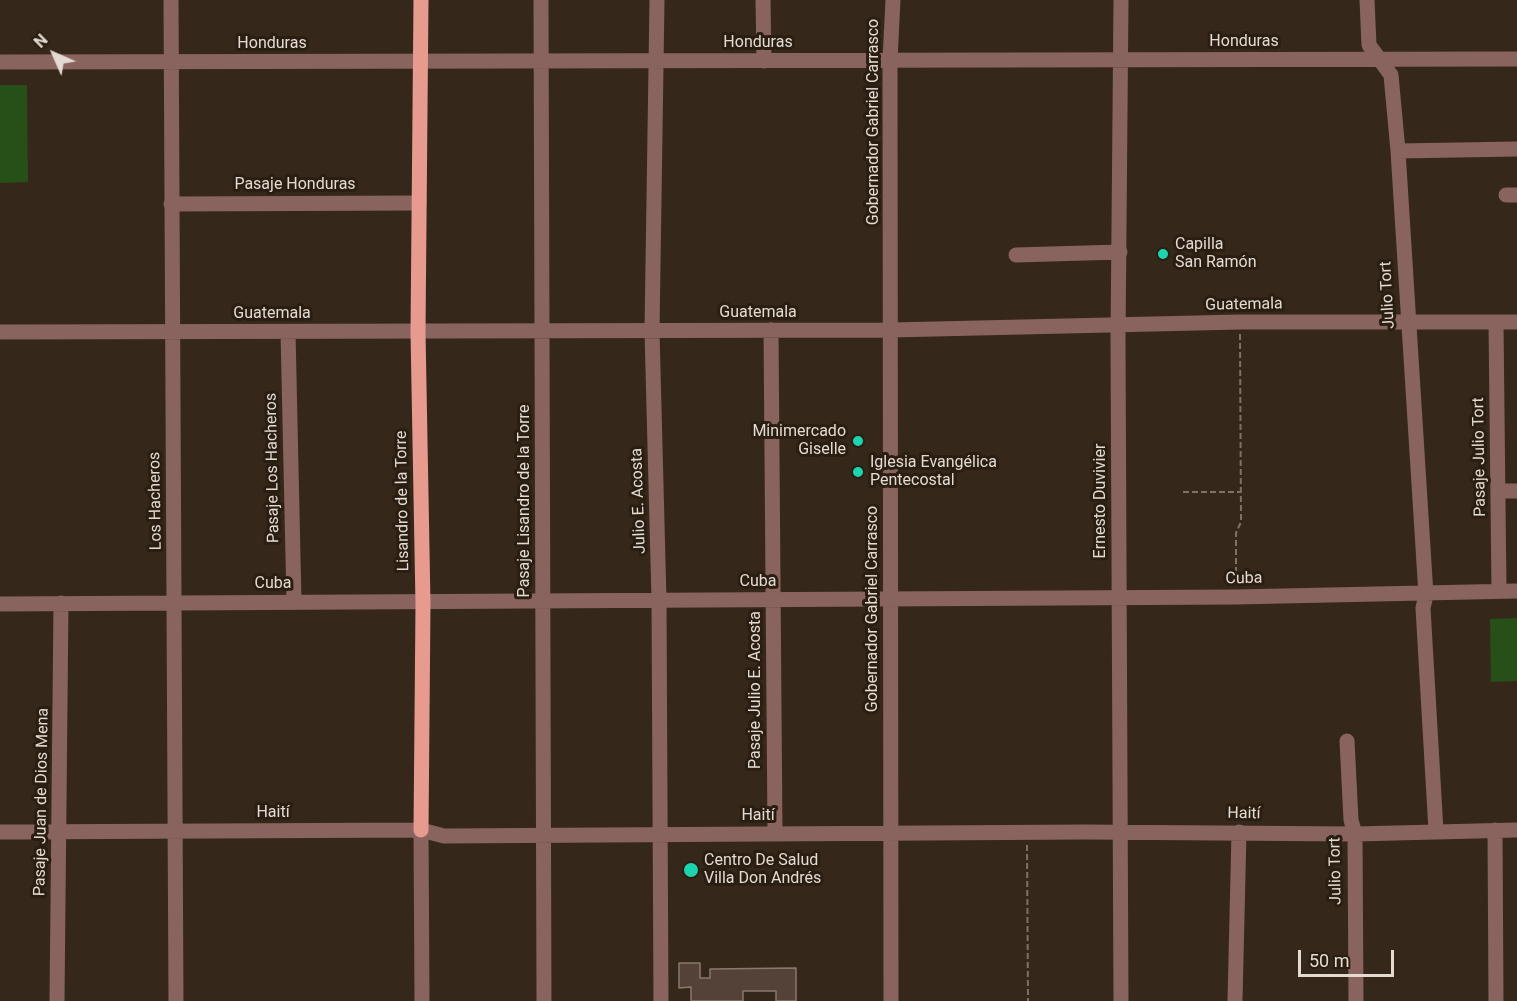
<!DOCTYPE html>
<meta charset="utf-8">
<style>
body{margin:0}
#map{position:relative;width:1517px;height:1001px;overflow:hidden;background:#35281b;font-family:Roboto,sans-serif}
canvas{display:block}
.north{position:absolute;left:24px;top:24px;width:60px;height:60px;-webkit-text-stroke:4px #2a1e12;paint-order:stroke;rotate:315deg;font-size:16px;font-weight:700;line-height:24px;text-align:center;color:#e3dad2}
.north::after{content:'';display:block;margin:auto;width:21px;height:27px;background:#e3dad2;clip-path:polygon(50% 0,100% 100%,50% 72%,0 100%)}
.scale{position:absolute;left:1298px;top:950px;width:96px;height:27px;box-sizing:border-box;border:3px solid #e3dad2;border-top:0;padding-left:8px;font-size:18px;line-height:21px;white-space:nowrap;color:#e3dad2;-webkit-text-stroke:4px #2a1e12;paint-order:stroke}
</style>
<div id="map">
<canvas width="1517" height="1001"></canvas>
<div class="north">N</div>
<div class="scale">50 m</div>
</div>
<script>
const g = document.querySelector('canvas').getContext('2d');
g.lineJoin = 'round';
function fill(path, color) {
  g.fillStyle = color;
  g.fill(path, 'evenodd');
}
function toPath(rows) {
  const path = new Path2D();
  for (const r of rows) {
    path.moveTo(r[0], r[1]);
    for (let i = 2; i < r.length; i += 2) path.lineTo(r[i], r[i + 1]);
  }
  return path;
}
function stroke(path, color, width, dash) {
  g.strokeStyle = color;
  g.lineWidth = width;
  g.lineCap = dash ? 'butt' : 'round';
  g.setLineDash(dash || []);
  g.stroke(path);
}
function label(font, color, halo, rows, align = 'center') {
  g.font = font + ' Roboto,sans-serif';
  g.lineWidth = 6;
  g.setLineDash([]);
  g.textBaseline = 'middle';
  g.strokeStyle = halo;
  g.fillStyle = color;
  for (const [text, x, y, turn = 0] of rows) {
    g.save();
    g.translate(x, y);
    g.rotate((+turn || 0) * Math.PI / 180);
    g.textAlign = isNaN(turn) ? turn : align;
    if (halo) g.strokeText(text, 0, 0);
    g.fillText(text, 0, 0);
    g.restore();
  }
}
fill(toPath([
 [0,85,27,85,28,182,0,183],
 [1517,618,1517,681,1491,682,1490,619]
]), '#274f18');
const building = toPath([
 [679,963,700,963,700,978,710,978,710,969,796,968,796,1001,776,1001,776,991,743,991,743,1001,691,1001,691,987,679,988,679,963]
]);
fill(building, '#544239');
stroke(building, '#8b776d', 1.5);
stroke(toPath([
 [1183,492,1241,492],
 [1236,582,1236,533,1241,522,1240,334],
 [1027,845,1028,1001]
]), '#7d7267', 2, [6, 3]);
stroke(toPath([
 [171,0,176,1001],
 [541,0,544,1001],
 [657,0,652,331,659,600,661,1001],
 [763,0,764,61],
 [1367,0,1369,45,1391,75,1398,151,1426,595,1423,608,1436,831],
 [0,62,1517,59],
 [1398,151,1517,149],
 [1506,195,1517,195],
 [171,204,419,203],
 [1016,255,1120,252],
 [1496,322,1499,591],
 [771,330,775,834],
 [0,332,891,330,1240,322,1517,322],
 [288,332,294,602],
 [1498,491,1517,491],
 [0,604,1236,597,1517,591],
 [1347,741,1351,820,1355,834,1356,1001],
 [421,830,422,1001],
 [1495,830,1496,1001],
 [0,832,421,830,444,836,1085,832,1355,834,1517,830],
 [57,1001,61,603],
 [891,1001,890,60,893,0],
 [1121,1001,1118,340,1121,0],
 [1235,1001,1239,832]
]), '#89635d', 15);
stroke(toPath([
 [421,0,418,332,423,604,421,830]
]), '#e79b8f', 15);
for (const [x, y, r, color] of [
 [1163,254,6,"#1bd5b1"],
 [858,441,6,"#1bd5b1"],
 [858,472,6,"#1bd5b1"],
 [691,870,8,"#1bd5b1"]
]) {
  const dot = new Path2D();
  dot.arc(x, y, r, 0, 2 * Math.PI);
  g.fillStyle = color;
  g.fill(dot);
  stroke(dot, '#2a1e12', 2);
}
label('16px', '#e3dad2', '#2a1e12', [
 ["Honduras",1244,42],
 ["Honduras",758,43],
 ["Honduras",272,44],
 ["Gobernador Gabriel Carrasco",874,122,-90],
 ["Pasaje Honduras",295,185],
 ["Julio Tort",1388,295,-93],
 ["Guatemala",1244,305,-1],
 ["Guatemala",758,313],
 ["Guatemala",272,314],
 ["Pasaje Julio Tort",1480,457,-91],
 ["Pasaje Los Hacheros",273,468,-91],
 ["Los Hacheros",156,501,-91],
 ["Lisandro de la Torre",403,501,-91],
 ["Pasaje Lisandro de la Torre",525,501,-90],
 ["Julio E. Acosta",639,501,-92],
 ["Ernesto Duvivier",1101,501,-90],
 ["Cuba",1244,579,-1],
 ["Cuba",758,582],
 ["Cuba",273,584],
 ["Gobernador Gabriel Carrasco",873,609,-90],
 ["Pasaje Julio E. Acosta",756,690,-90],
 ["Pasaje Juan de Dios Mena",42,802,-89],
 ["Haití",273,813],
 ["Haití",1244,814,1],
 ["Haití",758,816],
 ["Julio Tort",1336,871,-91]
]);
label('16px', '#e3dad2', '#2a1e12', [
 ["Capilla",1175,245],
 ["San Ramón",1175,263],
 ["Minimercado",846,432,"right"],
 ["Giselle",846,450,"right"],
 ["Iglesia Evangélica",870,463],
 ["Pentecostal",870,481],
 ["Centro De Salud",704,861],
 ["Villa Don Andrés",704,879]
], 'left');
</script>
